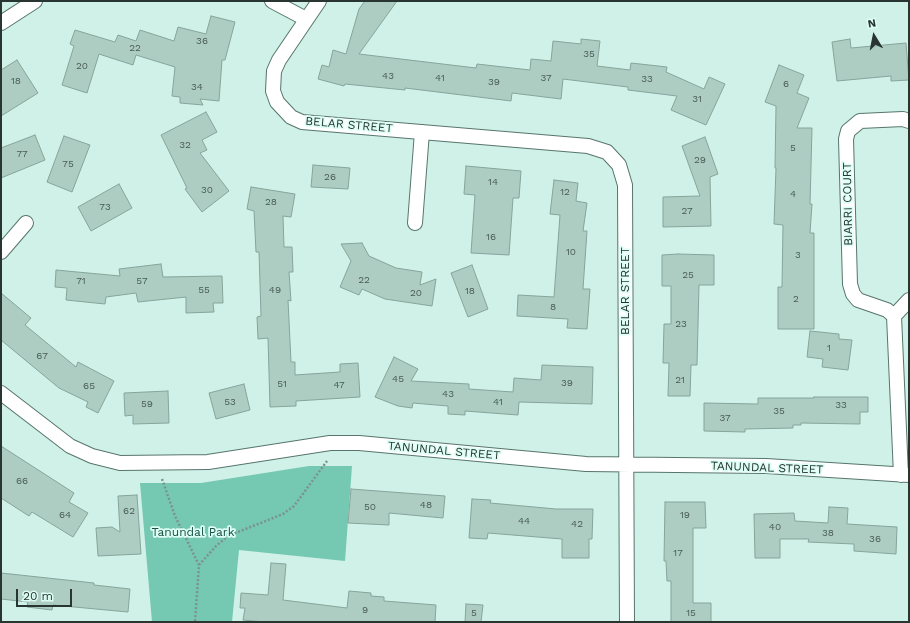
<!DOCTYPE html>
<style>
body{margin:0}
#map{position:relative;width:910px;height:623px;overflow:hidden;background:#d0f1e7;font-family:"Work Sans",sans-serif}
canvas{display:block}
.frame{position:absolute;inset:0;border:2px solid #283531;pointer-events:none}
.north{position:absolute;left:854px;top:16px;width:40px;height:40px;-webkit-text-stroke:3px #ddfef4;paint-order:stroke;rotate:350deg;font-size:11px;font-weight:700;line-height:16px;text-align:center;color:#283531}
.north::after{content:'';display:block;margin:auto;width:14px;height:18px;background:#283531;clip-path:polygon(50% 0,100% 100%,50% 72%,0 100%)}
.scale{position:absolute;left:16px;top:589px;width:56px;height:18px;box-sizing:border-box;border:2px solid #283531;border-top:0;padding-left:5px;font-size:12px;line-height:14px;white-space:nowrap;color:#283531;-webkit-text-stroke:3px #ddfef4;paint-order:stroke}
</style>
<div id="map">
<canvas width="910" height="623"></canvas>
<div class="frame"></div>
<div class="north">N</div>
<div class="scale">20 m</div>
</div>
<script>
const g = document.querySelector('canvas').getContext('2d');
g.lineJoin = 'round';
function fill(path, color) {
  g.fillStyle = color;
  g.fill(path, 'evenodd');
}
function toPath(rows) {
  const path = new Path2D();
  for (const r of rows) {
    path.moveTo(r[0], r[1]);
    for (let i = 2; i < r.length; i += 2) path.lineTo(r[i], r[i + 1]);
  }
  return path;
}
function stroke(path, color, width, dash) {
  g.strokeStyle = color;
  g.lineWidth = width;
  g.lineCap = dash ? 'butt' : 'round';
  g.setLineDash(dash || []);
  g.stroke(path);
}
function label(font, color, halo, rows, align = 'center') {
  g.font = font + ' "Work Sans",sans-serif';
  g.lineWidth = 3.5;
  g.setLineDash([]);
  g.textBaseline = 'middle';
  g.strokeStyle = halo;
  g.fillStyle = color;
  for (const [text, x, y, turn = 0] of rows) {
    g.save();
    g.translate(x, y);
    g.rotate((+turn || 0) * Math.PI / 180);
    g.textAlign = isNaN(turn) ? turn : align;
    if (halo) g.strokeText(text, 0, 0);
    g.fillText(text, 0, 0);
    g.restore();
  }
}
fill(toPath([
 [309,466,352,466,345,561,239,550,232,622,152,622,140,483,201,483]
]), '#75c8b2');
const building = toPath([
 [365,1,397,1,359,54,476,68,477,64,530,70,531,59,551,61,553,41,581,44,581,39,600,41,597,66,630,70,631,63,667,67,666,72,704,89,709,77,725,84,706,125,671,110,677,96,628,90,628,87,563,79,561,99,512,93,511,101,405,88,405,90,345,84,344,86,318,79,322,65,329,67,333,50,346,54,359,9,365,1],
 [211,16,235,22,225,60,222,60,219,101,200,99,203,105,180,103,180,97,172,96,175,67,136,55,133,65,99,54,87,93,62,85,74,46,70,44,75,30,115,42,118,35,136,41,140,30,174,41,178,27,206,34,211,16],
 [850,39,851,48,906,43,909,80,891,81,891,76,837,81,832,42,850,39],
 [17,60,38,93,1,116,1,70,17,60],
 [779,65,804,75,797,93,809,98,797,128,812,128,810,204,812,204,810,233,814,233,814,329,778,329,778,287,782,287,783,225,774,224,776,168,775,168,776,106,765,102,779,65],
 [206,112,217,132,202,140,207,150,200,153,229,191,202,212,185,189,187,188,161,135,206,112],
 [35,135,45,160,1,178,1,148,35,135],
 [64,136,90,145,72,192,47,182,64,136],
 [705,137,718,174,710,177,711,226,663,227,663,197,700,196,682,146,705,137],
 [313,165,350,168,348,189,311,187,313,165],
 [466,166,521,171,519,198,513,198,509,255,471,253,475,195,464,194,466,166],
 [554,180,578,183,576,201,587,203,583,231,587,231,583,289,590,289,587,329,567,328,568,319,517,316,518,295,554,297,560,215,550,214,554,180],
 [119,184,132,208,91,231,78,207,119,184],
 [251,187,295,194,291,217,283,216,284,247,292,247,293,272,289,272,291,301,288,300,291,362,295,362,295,375,340,372,340,364,358,363,360,397,296,401,296,406,270,407,268,338,258,339,257,317,261,316,259,252,256,252,254,211,247,209,251,187],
 [362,243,369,256,396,268,422,272,420,285,436,279,432,306,385,299,362,289,359,295,340,287,351,261,341,244,362,243],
 [678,254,714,255,714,285,699,285,697,365,691,365,690,396,668,396,669,363,663,363,664,324,671,324,671,286,662,286,662,255,678,254],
 [161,264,163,277,222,276,223,303,213,303,214,312,186,313,186,297,138,302,136,293,106,297,105,304,66,300,67,288,55,287,56,270,120,276,119,269,161,264],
 [472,265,488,309,468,317,451,273,472,265],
 [1,293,31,318,25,325,76,367,78,362,114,381,98,413,86,407,88,402,59,388,1,340,1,293],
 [810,331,839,334,839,339,852,340,848,370,822,367,823,359,807,357,810,331],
 [394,357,418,369,411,381,469,384,469,389,513,392,514,378,541,380,542,365,593,367,592,404,519,402,518,415,465,411,465,415,448,414,448,406,413,403,412,408,398,406,375,397,394,357],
 [244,384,250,410,216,419,209,393,244,384],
 [168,391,169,423,133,424,133,415,125,416,124,393,168,391],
 [814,397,868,397,868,412,860,412,860,424,801,423,801,425,793,425,793,428,745,429,745,432,704,431,704,403,758,404,758,398,814,398,814,397],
 [1,446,74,493,69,502,88,513,73,537,32,512,29,516,1,498,1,446],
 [351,489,445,496,443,518,389,513,389,525,348,523,351,489],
 [137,495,141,554,98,556,96,528,112,527,120,532,118,496,137,495],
 [472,499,491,500,490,503,556,509,593,509,592,539,589,539,589,558,562,558,562,539,488,533,487,539,469,538,472,499],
 [665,502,705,502,706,528,693,528,693,603,711,603,711,622,671,622,671,581,667,581,666,561,664,561,665,502],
 [829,507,848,508,847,524,897,527,896,554,854,551,854,544,808,542,809,539,780,539,780,558,755,558,754,514,794,513,795,521,828,523,829,507],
 [271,563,286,564,283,600,347,608,349,591,371,593,371,596,384,597,384,601,436,605,435,622,264,622,243,620,245,608,240,608,241,593,268,595,271,563],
 [1,573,94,583,94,585,130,589,128,612,53,605,52,610,27,607,28,602,1,599,1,573],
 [466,604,483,605,481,622,465,622,466,604]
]);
fill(building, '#adcdc3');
stroke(building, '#85a49b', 1);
const minor = toPath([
 [272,1,306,19],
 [319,1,279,60,274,71,273,91,277,102,291,117,302,122,588,146,607,152,619,165,625,185,627,622],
 [1,23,35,1],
 [415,223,422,132],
 [1,252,26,223],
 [894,316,887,310,858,300,853,294,850,284,846,139,848,131,860,121,903,119,909,121],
 [1,393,70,446,92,456,120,463,208,462,330,443,359,443,586,464,766,466,909,475],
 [901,475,894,316,909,300]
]);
stroke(minor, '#57756c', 16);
stroke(toPath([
 [162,479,175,516,199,565,195,622],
 [199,565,216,546,228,536,283,514,294,506,327,461]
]), '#7c938c', 2.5, [2, 2]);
stroke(minor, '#fff', 14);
label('10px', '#495b56', null, [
 ["36",202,41],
 ["22",135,48],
 ["35",589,54],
 ["20",82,66],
 ["43",388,76],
 ["41",440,78],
 ["37",546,78],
 ["33",647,79],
 ["18",16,81],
 ["39",494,82],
 ["6",786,84],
 ["34",197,87],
 ["31",697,99],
 ["32",185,145],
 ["5",793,148],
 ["77",22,154],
 ["29",700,160],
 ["75",68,164],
 ["26",330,177],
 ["14",493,182],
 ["30",207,190],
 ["12",565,192],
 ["4",793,194],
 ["28",271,202],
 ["73",105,207],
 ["27",687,211],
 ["16",491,237],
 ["10",571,252],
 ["3",798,255],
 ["25",688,275],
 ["22",364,280],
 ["71",81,281],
 ["57",142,281],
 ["55",204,290],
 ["49",275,290],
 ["18",470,291],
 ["20",416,293],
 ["2",796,299],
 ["8",553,307],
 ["23",681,324],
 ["1",829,348],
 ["67",42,356],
 ["45",398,379],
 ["21",680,380],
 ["39",567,383],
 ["51",282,384],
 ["47",339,385],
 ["65",89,386],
 ["43",448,394],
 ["53",230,402],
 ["41",498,402],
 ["59",147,404],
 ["33",841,405],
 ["35",779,411],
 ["37",725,418],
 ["66",22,481],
 ["48",426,505],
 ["50",370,507],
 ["62",129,511],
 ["64",65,515],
 ["19",685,515],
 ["44",524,521],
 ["42",577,524],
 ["40",775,527],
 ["38",828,533],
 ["36",875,539],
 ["17",678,553],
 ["9",365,610],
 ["5",474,613],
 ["15",691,613]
]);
label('12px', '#283531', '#ddfef4', [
 ["BELAR STREET",349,125,5],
 ["BIARRI COURT",848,204,-91],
 ["BELAR STREET",625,291,-90],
 ["TANUNDAL STREET",444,451,5],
 ["TANUNDAL STREET",767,468,2]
]);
label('12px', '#185043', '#ddfef4', [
 ["Tanundal Park",193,532]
]);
</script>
